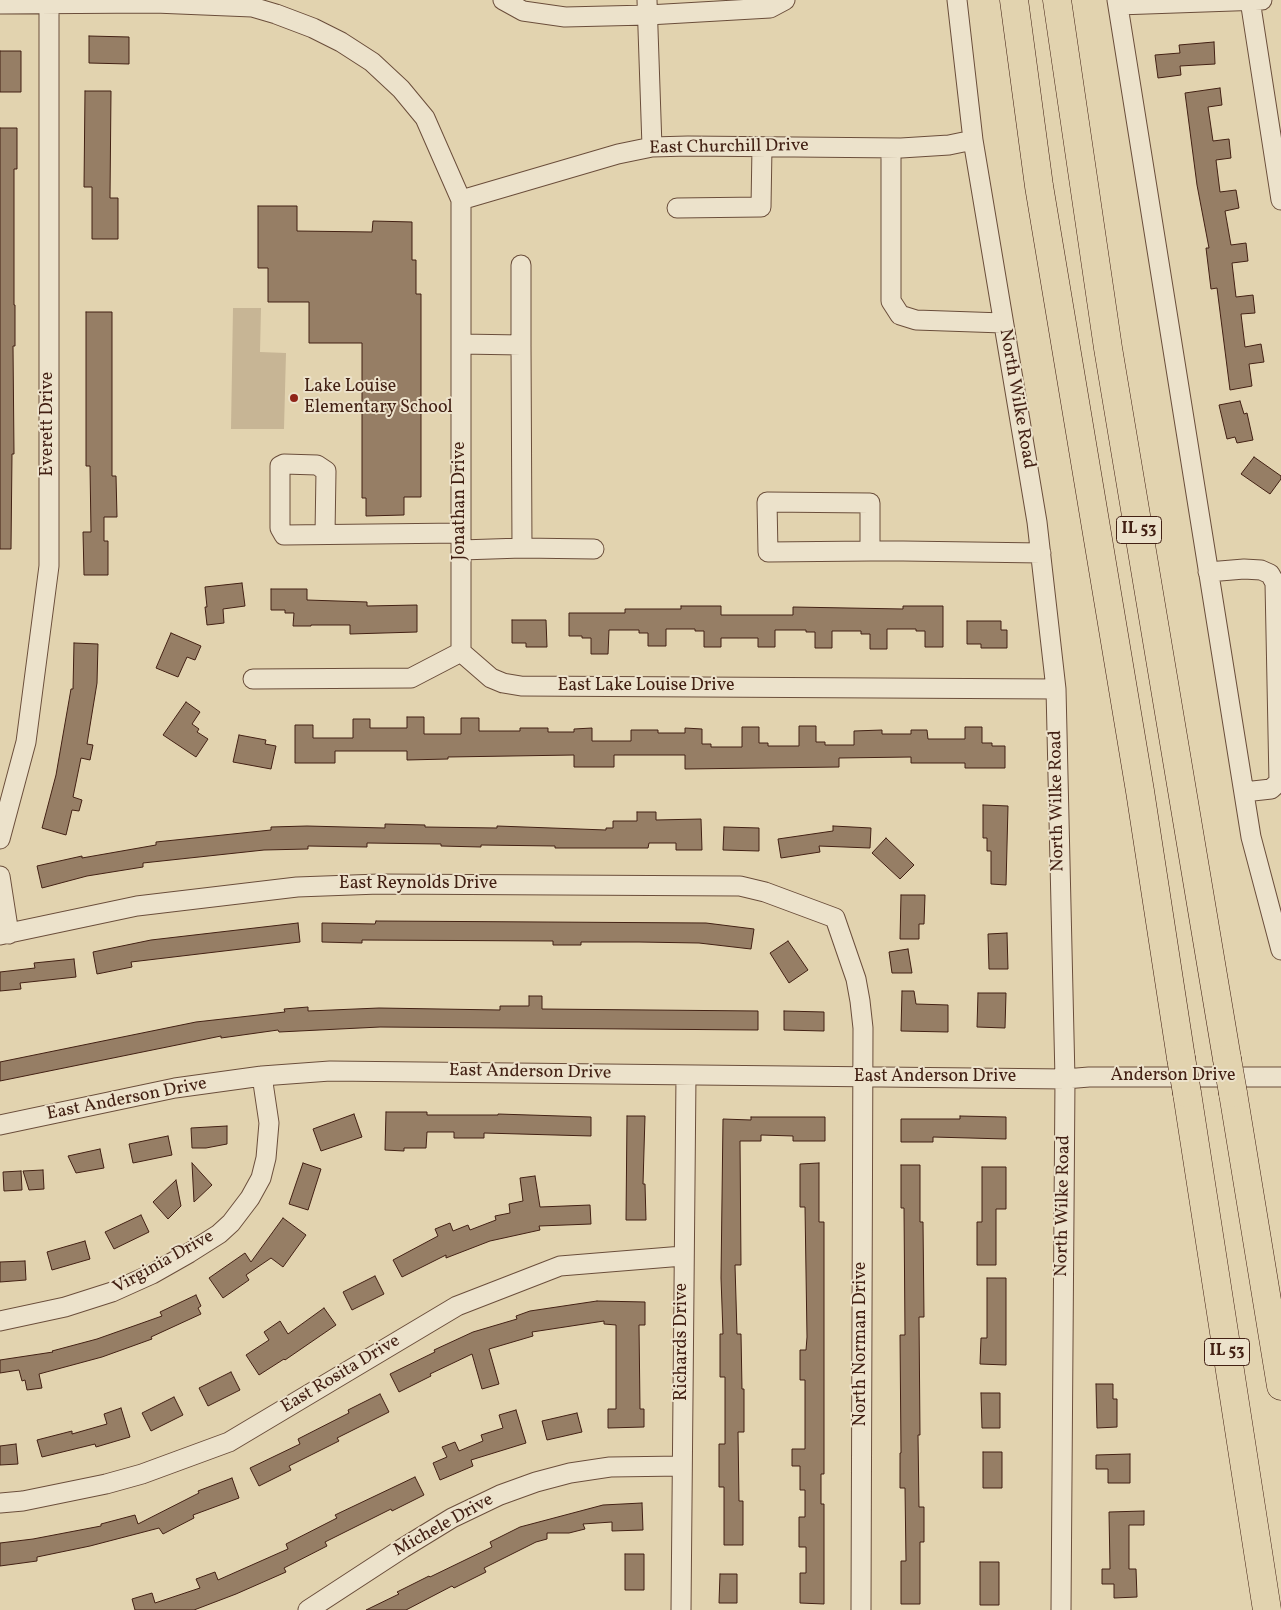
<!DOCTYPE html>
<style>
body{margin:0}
canvas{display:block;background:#e2d3af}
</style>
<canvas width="1281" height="1610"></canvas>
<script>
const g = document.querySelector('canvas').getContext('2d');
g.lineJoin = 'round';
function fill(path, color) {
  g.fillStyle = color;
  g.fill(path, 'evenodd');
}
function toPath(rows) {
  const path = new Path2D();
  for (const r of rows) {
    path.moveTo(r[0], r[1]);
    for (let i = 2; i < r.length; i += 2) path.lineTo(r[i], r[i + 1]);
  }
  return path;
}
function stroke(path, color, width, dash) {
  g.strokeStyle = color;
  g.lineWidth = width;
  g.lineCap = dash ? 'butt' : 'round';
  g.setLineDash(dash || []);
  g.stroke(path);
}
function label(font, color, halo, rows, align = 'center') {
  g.font = font + ' Vollkorn,serif';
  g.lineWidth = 4;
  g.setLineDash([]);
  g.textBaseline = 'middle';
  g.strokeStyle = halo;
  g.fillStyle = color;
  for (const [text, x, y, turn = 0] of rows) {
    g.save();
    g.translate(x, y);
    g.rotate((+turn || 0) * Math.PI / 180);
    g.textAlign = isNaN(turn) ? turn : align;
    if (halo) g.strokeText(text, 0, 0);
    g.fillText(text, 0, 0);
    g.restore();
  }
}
fill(toPath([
 [233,308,261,308,260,352,286,353,284,429,231,429]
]), '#c7b595');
const building = toPath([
 [89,36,129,37,129,64,89,63,89,36],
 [1214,42,1215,64,1180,66,1181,75,1158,78,1155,55,1180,53,1179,45,1214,42],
 [0,51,21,51,21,92,0,92,0,51],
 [1220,88,1222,105,1208,107,1213,141,1229,139,1231,158,1216,160,1220,192,1236,190,1239,208,1225,211,1231,245,1246,243,1248,261,1232,263,1236,297,1253,295,1255,313,1241,314,1245,347,1261,344,1264,362,1249,364,1252,386,1230,390,1217,288,1211,289,1206,248,1209,248,1197,185,1185,93,1220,88],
 [85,91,111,91,110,198,118,198,118,239,92,239,92,187,84,187,85,91],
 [0,128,17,128,17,169,14,169,14,305,15,305,15,346,13,346,14,454,12,454,11,549,0,549,0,128],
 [258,206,297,206,297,231,372,232,373,221,412,222,412,260,416,260,416,294,421,294,421,497,404,497,404,515,366,516,366,498,362,498,362,343,309,343,309,302,268,302,268,268,258,268,258,206],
 [86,312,112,312,112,476,116,476,117,517,104,517,104,541,108,541,108,575,84,575,83,532,91,532,90,466,86,466,86,312],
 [1240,401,1244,414,1247,413,1253,440,1237,443,1235,437,1227,439,1219,405,1240,401],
 [1254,457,1281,476,1281,479,1270,494,1241,474,1254,457],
 [242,583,245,606,223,609,224,623,207,625,205,607,207,607,205,587,242,583],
 [271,589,307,589,307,600,367,602,367,606,417,605,417,632,350,634,350,625,311,625,311,626,293,626,294,613,285,613,285,610,271,610,271,589],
 [681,606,721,606,721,615,793,615,793,607,903,609,903,606,943,606,943,647,925,647,925,631,916,631,916,629,887,629,887,649,870,649,870,634,861,634,861,631,832,631,832,648,815,648,815,632,806,632,806,630,775,630,775,647,758,647,758,638,721,638,721,647,704,647,704,631,695,631,695,629,666,629,666,646,648,646,648,633,639,633,639,630,609,630,608,654,591,654,591,638,582,638,582,636,569,636,569,613,625,613,625,609,681,609,681,606],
 [512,620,546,620,547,647,526,647,526,643,512,643,512,620],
 [967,621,1001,621,1001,630,1007,630,1007,648,981,648,981,644,967,644,967,621],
 [171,633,201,646,195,660,187,657,178,677,156,668,171,633],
 [74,643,98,644,97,683,87,744,93,745,90,760,81,758,73,797,82,800,79,811,72,810,66,835,42,828,56,775,71,689,73,689,74,643],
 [186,702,200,712,192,724,199,729,197,732,208,739,196,757,163,735,186,702],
 [407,717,424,717,424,734,461,734,461,718,479,718,479,731,520,731,520,728,548,728,548,732,574,732,574,729,592,728,592,741,631,741,631,730,658,730,658,733,685,733,685,728,702,729,702,744,711,744,711,747,742,747,742,727,759,727,759,743,768,743,768,746,799,746,799,726,816,726,816,742,825,742,825,745,854,745,854,731,882,730,882,734,911,734,911,730,927,730,928,739,965,739,965,727,982,727,982,743,992,743,992,746,1005,746,1005,768,965,768,965,763,911,763,911,757,839,758,839,767,685,769,685,755,614,755,614,767,574,767,574,755,448,757,448,759,407,760,407,751,335,751,335,763,295,763,295,725,313,725,313,738,353,738,353,719,370,719,370,728,407,728,407,717],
 [239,735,266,740,265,744,276,746,271,769,233,762,239,735],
 [983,805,1008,806,1006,885,991,884,991,851,987,851,987,838,983,838,983,805],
 [637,812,656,812,656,820,701,819,702,850,676,850,676,843,649,843,648,848,555,848,555,846,481,845,481,847,441,846,441,844,367,843,367,847,308,846,308,849,264,850,143,863,143,867,87,876,42,888,37,866,82,856,82,858,156,845,156,842,271,830,271,827,307,826,385,828,385,824,425,825,425,827,497,828,497,826,606,830,606,828,613,828,613,821,637,821,637,812],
 [833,826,871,828,870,848,819,846,820,852,781,858,778,839,833,831,833,826],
 [724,827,759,828,759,851,723,850,724,827],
 [886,838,914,865,900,879,872,853,886,838],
 [901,895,925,895,924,924,919,924,919,939,900,939,901,895],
 [376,921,706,923,754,929,751,949,699,943,639,942,581,942,581,945,553,945,553,941,362,940,362,943,322,942,322,923,375,924,376,921],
 [298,923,300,942,131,962,132,967,97,974,93,952,151,940,298,923],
 [1007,933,1008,969,989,969,988,934,1007,933],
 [788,941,808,970,789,983,770,953,788,941],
 [908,949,912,973,892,973,889,952,908,949],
 [74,959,76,977,20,983,21,989,0,991,0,972,35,968,34,963,74,959],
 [902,991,914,991,916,1004,948,1005,948,1032,901,1031,902,991],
 [978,993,1006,993,1005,1028,977,1027,978,993],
 [529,996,542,996,542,1009,758,1011,758,1030,380,1027,279,1032,278,1030,221,1038,221,1036,0,1081,0,1062,196,1022,285,1012,284,1009,308,1007,308,1011,379,1008,500,1010,500,1006,529,1006,529,996],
 [784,1011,824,1012,824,1031,784,1030,784,1011],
 [386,1112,427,1112,427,1115,498,1115,498,1114,591,1117,591,1136,484,1133,484,1138,454,1138,454,1132,427,1132,426,1148,404,1148,404,1151,385,1150,386,1112],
 [354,1114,362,1137,321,1151,313,1129,354,1114],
 [627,1116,645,1116,643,1184,645,1184,646,1220,626,1220,627,1116],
 [960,1116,1006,1117,1006,1139,933,1137,933,1142,901,1142,901,1119,960,1119,960,1116],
 [751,1117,825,1117,825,1141,793,1141,793,1136,761,1135,761,1141,740,1141,741,1265,735,1265,737,1334,741,1334,742,1389,744,1389,744,1432,738,1432,739,1501,743,1501,743,1545,724,1545,724,1487,719,1487,719,1444,725,1444,725,1377,720,1377,720,1334,723,1334,721,1278,723,1119,751,1120,751,1117],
 [227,1126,227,1144,206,1148,192,1148,191,1128,227,1126],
 [168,1136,172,1155,133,1163,129,1144,168,1136],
 [100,1149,104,1168,76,1173,68,1156,100,1149],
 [192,1163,212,1185,194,1202,192,1163],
 [303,1163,321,1169,308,1210,289,1204,303,1163],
 [819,1163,819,1222,824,1222,824,1474,821,1474,821,1504,824,1504,824,1604,800,1603,800,1573,806,1573,806,1547,799,1547,799,1517,805,1517,805,1490,800,1490,800,1466,792,1466,792,1449,805,1449,805,1380,800,1380,800,1350,806,1350,807,1337,805,1207,800,1207,800,1164,819,1163],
 [901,1165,920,1165,920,1222,923,1222,924,1317,919,1317,920,1435,918,1435,919,1507,924,1507,924,1542,920,1542,920,1604,901,1604,901,1561,906,1561,905,1488,900,1488,900,1453,901,1453,900,1335,905,1335,904,1208,901,1208,901,1165],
 [982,1167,1006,1167,1006,1209,996,1209,996,1265,977,1265,977,1222,982,1222,982,1167],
 [43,1170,44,1189,29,1190,23,1171,43,1170],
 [21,1171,22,1190,4,1191,3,1172,21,1171],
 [535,1176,540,1207,590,1205,591,1224,539,1226,540,1230,490,1241,446,1258,446,1255,402,1277,393,1260,438,1236,435,1229,450,1223,453,1231,468,1225,470,1230,496,1220,495,1216,510,1213,509,1204,523,1201,520,1178,535,1176],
 [176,1180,181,1206,168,1219,153,1202,176,1180],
 [141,1215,149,1232,114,1249,105,1232,141,1215],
 [283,1218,306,1235,283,1267,271,1258,246,1275,249,1280,223,1298,209,1278,245,1253,251,1262,283,1218],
 [85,1241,90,1259,52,1270,47,1252,85,1241],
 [25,1261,26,1280,0,1282,0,1262,25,1261],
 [375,1276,384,1294,352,1310,343,1292,375,1276],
 [987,1278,1006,1278,1006,1365,980,1364,981,1338,987,1338,987,1278],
 [196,1295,201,1306,198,1308,201,1314,151,1337,152,1339,102,1357,39,1374,42,1388,27,1390,25,1380,22,1381,19,1370,0,1373,0,1360,53,1352,52,1351,97,1339,162,1316,160,1312,196,1295],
 [597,1301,645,1302,645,1325,639,1325,640,1409,644,1409,644,1427,608,1428,608,1409,616,1409,616,1325,604,1324,604,1321,532,1332,533,1336,489,1349,499,1384,482,1389,472,1354,430,1374,431,1376,399,1392,390,1374,435,1352,434,1350,473,1332,517,1319,516,1316,530,1311,597,1301],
 [324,1308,336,1325,285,1360,284,1359,259,1375,246,1355,269,1340,264,1332,280,1321,288,1334,324,1308],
 [231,1372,240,1390,208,1406,199,1388,231,1372],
 [1096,1384,1113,1384,1113,1399,1117,1399,1117,1427,1097,1428,1096,1384],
 [981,1393,1000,1393,1000,1428,982,1428,981,1393],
 [380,1394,389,1412,337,1438,339,1441,289,1466,291,1470,259,1486,250,1468,300,1444,298,1439,349,1413,348,1410,380,1394],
 [174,1397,183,1415,151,1431,142,1413,174,1397],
 [121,1408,130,1437,96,1447,95,1444,42,1457,37,1440,72,1431,72,1434,107,1424,104,1414,121,1408],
 [516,1410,526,1443,471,1460,473,1466,440,1480,433,1463,447,1457,442,1447,455,1442,459,1451,483,1441,481,1435,503,1428,499,1415,516,1410],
 [577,1413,582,1432,547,1440,542,1421,577,1413],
 [16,1444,18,1464,0,1465,0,1446,16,1444],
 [983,1452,1002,1452,1002,1488,983,1488,983,1452],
 [1130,1454,1130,1483,1108,1483,1108,1469,1096,1469,1096,1455,1130,1454],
 [415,1477,424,1495,392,1511,391,1509,325,1542,327,1546,284,1568,286,1572,236,1594,194,1610,135,1610,132,1599,152,1593,155,1603,200,1588,196,1579,215,1572,218,1580,288,1549,286,1544,337,1518,335,1515,415,1477],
 [232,1478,239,1498,193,1515,194,1518,163,1534,159,1528,90,1546,37,1557,37,1561,0,1566,0,1543,33,1539,101,1526,101,1524,135,1515,138,1524,199,1493,198,1491,232,1478],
 [642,1503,643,1530,612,1531,612,1522,583,1524,585,1529,569,1533,547,1533,547,1539,536,1542,484,1568,486,1572,454,1588,452,1586,406,1610,366,1610,399,1594,397,1592,429,1576,430,1577,492,1547,490,1542,520,1527,603,1505,642,1503],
 [1144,1511,1144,1525,1129,1525,1129,1569,1136,1569,1137,1597,1114,1598,1114,1584,1102,1584,1102,1569,1110,1569,1109,1512,1144,1511],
 [625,1554,644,1554,644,1590,625,1590,625,1554],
 [980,1562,999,1562,999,1605,980,1605,980,1562],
 [720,1574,737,1574,737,1603,719,1603,720,1574]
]);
fill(building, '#967e65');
stroke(building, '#432114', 1);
const minor = toPath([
 [503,0,523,11,565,17,648,15,770,8,785,0],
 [647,0,652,147],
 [957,0,973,140,1037,522,1056,689,1065,1079,1061,1610],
 [1117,0,1251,837,1281,950],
 [1250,0,1281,200],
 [0,4,155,3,252,7,276,14,313,28,341,42,372,62,401,89,425,118,461,200,461,652],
 [1118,5,1262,0],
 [891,148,891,301,900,315,916,320,1003,323],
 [461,200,618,154,652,147,688,146,901,148,949,145,973,140],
 [677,208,761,207,762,147],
 [461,344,521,345,522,548,461,550],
 [521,345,521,265],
 [325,534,326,471,317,465,284,464,280,466,280,528,284,535,461,533],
 [522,548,594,549],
 [870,551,870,503,767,502,768,552,870,551,903,551,1041,553],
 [1208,572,1244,569,1261,570,1270,574,1275,583,1279,782,1271,789,1244,792],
 [461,652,491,678,503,683,521,686,1056,689],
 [253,679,411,678,461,652],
 [0,839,26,742,49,566,49,3],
 [0,876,9,934],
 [0,935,137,906,297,887,379,884,740,886,765,892,835,918,856,979,860,1001,863,1028,861,1610],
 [0,1125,175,1088,262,1076,330,1071,1065,1079,1089,1077,1281,1077],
 [0,1321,65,1307,112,1292,152,1274,189,1253,219,1234,231,1223,250,1198,261,1178,266,1158,269,1123,262,1076],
 [0,1503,23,1501,106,1484,142,1474,229,1442,457,1306,560,1266,683,1256],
 [308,1610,403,1548,452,1518,500,1495,536,1482,570,1473,610,1467,682,1466],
 [681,1610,686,1075]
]);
const highway = toPath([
 [1014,0,1039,186,1140,791,1181,1058],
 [1057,0,1108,348,1227,1059],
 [1187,1093,1267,1610],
 [1233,1093,1281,1386]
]);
stroke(minor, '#6b4e3b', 21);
stroke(highway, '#432114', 29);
stroke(minor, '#ece2cb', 19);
stroke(highway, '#e2d3af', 28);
const highwayBridge = toPath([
 [1181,1058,1187,1093],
 [1227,1059,1233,1093]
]);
stroke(highwayBridge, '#432114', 29, []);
stroke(highwayBridge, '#e2d3af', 28);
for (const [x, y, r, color] of [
 [294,398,5,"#8f2418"]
]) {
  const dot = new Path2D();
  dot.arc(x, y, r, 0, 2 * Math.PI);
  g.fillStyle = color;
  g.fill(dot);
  stroke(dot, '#ece2cb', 2);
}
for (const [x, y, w] of [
 [1139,530,45],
 [1227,1352,45]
]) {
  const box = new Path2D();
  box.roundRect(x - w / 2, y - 13.5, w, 27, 4);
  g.fillStyle = '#ece2cb';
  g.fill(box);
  stroke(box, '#432114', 1);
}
label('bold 16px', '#432114', null, [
 ["IL 53",1139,530],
 ["IL 53",1227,1352]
]);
label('18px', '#432114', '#ece2cb', [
 ["East Churchill Drive",729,148,-1],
 ["North Wilke Road",1016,399,80],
 ["Everett Drive",49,424,-90],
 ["Jonathan Drive",461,501,-90],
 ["East Lake Louise Drive",646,687],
 ["North Wilke Road",1058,801,-91],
 ["East Reynolds Drive",418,885],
 ["East Anderson Drive",530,1073,1],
 ["Anderson Drive",1173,1077],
 ["East Anderson Drive",935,1078],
 ["East Anderson Drive",127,1100,-11],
 ["North Wilke Road",1064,1206,-89],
 ["Virginia Drive",164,1263,-29],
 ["Richards Drive",683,1342,-90],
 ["North Norman Drive",862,1344,-90],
 ["East Rosita Drive",341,1375,-31],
 ["Michele Drive",444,1526,-29]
]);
label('18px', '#432114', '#ece2cb', [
 ["Lake Louise",304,388],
 ["Elementary School",304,409]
], 'left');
</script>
